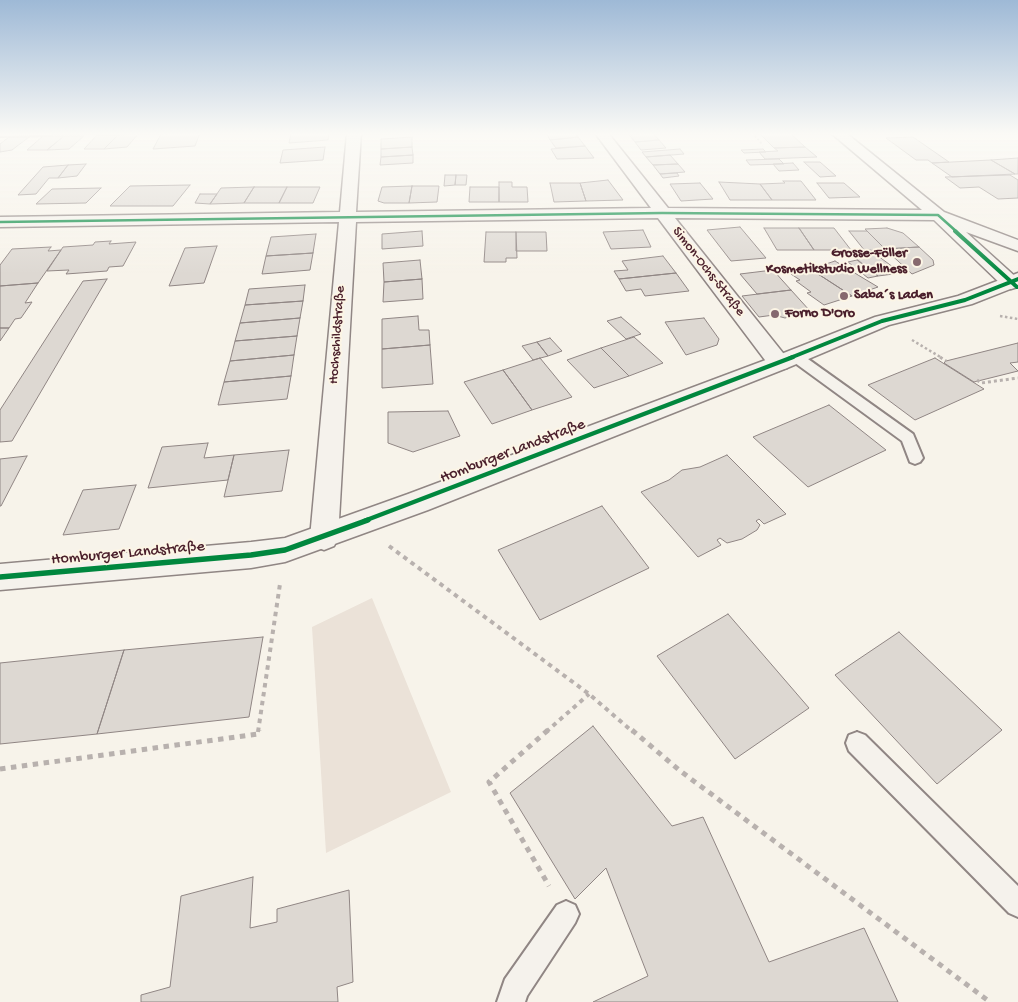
<!DOCTYPE html>
<meta charset="utf-8">
<style>
body{margin:0}
canvas{display:block;background:#f7f3ea}
</style>
<canvas width="1018" height="1002"></canvas>
<script>
const g = document.querySelector('canvas').getContext('2d');
g.lineJoin = 'round';
function fill(path, color) {
  g.fillStyle = color;
  g.fill(path, 'evenodd');
}
function toPath(rows) {
  const path = new Path2D();
  for (const r of rows) {
    path.moveTo(r[0], r[1]);
    for (let i = 2; i < r.length; i += 2) path.lineTo(r[i], r[i + 1]);
  }
  return path;
}
function stroke(path, color, width, dash) {
  g.strokeStyle = color;
  g.lineWidth = width;
  g.lineCap = dash ? 'butt' : 'round';
  g.setLineDash(dash || []);
  g.stroke(path);
}
function label(font, color, halo, rows, align = 'center') {
  g.font = font + ' "Gochi Hand",sans-serif';
  g.lineWidth = 4;
  g.setLineDash([]);
  g.textBaseline = 'middle';
  g.strokeStyle = halo;
  g.fillStyle = color;
  for (const [text, x, y, turn = 0] of rows) {
    g.save();
    g.translate(x, y);
    g.rotate((+turn || 0) * Math.PI / 180);
    g.textAlign = isNaN(turn) ? turn : align;
    if (halo) g.strokeText(text, 0, 0);
    g.fillText(text, 0, 0);
    g.restore();
  }
}
fill(toPath([
 [372,598,451,792,326,853,312,627]
]), '#ebe2d8');
const building = toPath([
 [200,133,195,146,153,149,161,134,200,133],
 [291,133,329,133,328,140,289,143,291,133],
 [546,133,575,133,578,137,550,140,546,133],
 [653,133,659,140,635,142,629,135,653,133],
 [759,133,790,133,805,147,774,148,759,133],
 [138,134,127,147,104,149,118,135,138,134],
 [97,135,118,135,104,149,84,149,97,135],
 [43,136,64,136,47,150,27,150,43,136],
 [64,136,84,136,69,149,47,150,64,136],
 [9,137,29,137,12,150,0,152,0,144,9,137],
 [412,137,412,147,381,149,381,139,412,137],
 [578,137,585,146,556,148,550,140,578,137],
 [913,137,949,162,932,163,928,160,916,160,886,138,913,137],
 [659,140,666,148,641,150,635,142,659,140],
 [585,146,594,158,557,159,551,149,585,146],
 [325,147,323,160,280,163,283,150,325,147],
 [412,147,413,155,381,157,381,149,412,147],
 [805,147,817,157,765,159,759,152,778,151,774,148,805,147],
 [680,149,684,154,646,157,642,152,680,149],
 [763,149,766,152,744,153,741,150,763,149],
 [413,155,413,163,380,165,381,157,413,155],
 [670,155,678,164,653,165,646,157,670,155],
 [1018,158,1018,174,1015,174,991,160,1018,158],
 [779,159,784,164,750,165,746,160,779,159],
 [991,160,1015,174,952,177,932,163,991,160],
 [804,162,820,162,836,176,820,177,804,162],
 [793,163,799,170,779,171,773,164,793,163],
 [86,164,77,176,58,178,68,165,86,164],
 [678,164,685,172,660,174,653,165,678,164],
 [68,165,58,178,49,178,36,194,18,195,43,167,68,165],
 [677,173,679,176,663,178,660,174,677,173],
 [445,175,456,175,455,185,444,186,445,175],
 [456,175,467,175,466,185,455,185,456,175],
 [1010,175,1018,180,1018,198,998,199,979,187,960,188,945,177,1010,175],
 [608,180,623,200,586,201,580,183,608,180],
 [783,181,801,181,816,200,772,200,760,184,785,183,783,181],
 [499,182,512,182,512,187,527,187,528,202,499,202,499,182],
 [719,182,760,184,772,200,730,200,719,182],
 [550,183,580,183,586,201,554,202,550,183],
 [700,183,713,199,681,201,670,184,700,183],
 [817,183,844,183,860,197,829,198,817,183],
 [190,185,173,206,110,206,130,186,190,185],
 [412,186,439,186,437,202,409,203,412,186],
 [412,186,409,203,384,203,378,201,382,187,412,186],
 [254,187,244,203,210,204,221,188,254,187],
 [254,187,287,187,279,203,244,203,254,187],
 [287,187,320,187,313,203,279,203,287,187],
 [470,187,499,187,499,202,469,202,470,187],
 [101,188,86,203,36,204,52,189,101,188],
 [200,194,217,194,210,204,195,203,200,194],
 [740,227,766,258,731,261,707,230,740,227],
 [764,228,799,228,814,250,777,250,764,228],
 [799,228,834,228,851,250,814,250,799,228],
 [887,228,903,233,919,247,885,249,865,229,887,228],
 [643,230,651,247,611,249,603,232,643,230],
 [422,231,423,246,382,249,382,234,422,231],
 [849,231,867,231,885,249,865,251,849,231],
 [486,232,516,232,517,258,506,258,506,262,484,262,486,232],
 [516,232,546,232,547,251,516,251,516,232],
 [316,234,313,253,266,256,271,237,316,234],
 [111,241,109,244,136,242,123,266,109,267,107,271,66,274,69,270,47,271,63,247,93,245,95,242,111,241],
 [217,246,204,283,169,286,185,248,217,246],
 [51,247,48,251,61,250,38,283,0,286,0,265,12,249,51,247],
 [919,247,933,260,934,265,912,274,885,249,919,247],
 [870,250,901,273,878,276,849,253,870,250],
 [313,253,310,270,262,274,266,256,313,253],
 [663,256,676,273,619,279,614,271,628,270,622,261,663,256],
 [420,260,422,279,384,282,383,263,420,260],
 [857,260,878,276,868,278,848,262,857,260],
 [835,261,863,278,878,287,852,296,815,272,825,269,820,266,835,261],
 [773,270,791,290,757,294,740,274,773,270],
 [801,271,806,274,815,272,852,296,824,305,807,293,811,292,796,281,800,280,791,274,801,271],
 [676,273,689,291,645,296,641,289,626,291,619,279,676,273],
 [107,279,12,441,0,442,0,410,83,281,107,279],
 [422,279,423,299,383,302,384,282,422,279],
 [38,283,25,303,32,302,21,318,15,319,9,328,0,328,0,286,38,283],
 [305,285,303,301,245,305,249,289,305,285],
 [791,290,810,311,785,318,774,315,759,317,742,296,791,290],
 [303,301,300,318,240,323,245,305,303,301],
 [418,316,419,330,429,330,430,345,382,349,382,319,418,316],
 [621,317,641,334,626,339,607,321,621,317],
 [300,318,297,336,235,341,240,323,300,318],
 [704,318,719,339,717,345,686,355,665,322,704,318],
 [0,328,9,328,0,341,0,328],
 [297,336,294,355,230,361,235,341,297,336],
 [634,337,663,363,629,376,601,348,634,337],
 [550,338,562,351,548,356,537,342,550,338],
 [537,342,548,356,533,360,522,346,537,342],
 [1018,343,1018,362,1010,363,1018,371,974,382,944,363,946,361,1018,343],
 [430,345,433,384,382,388,382,349,430,345],
 [601,348,629,376,594,388,567,360,601,348],
 [294,355,291,376,224,382,230,361,294,355],
 [540,358,572,397,532,410,503,370,540,358],
 [935,358,984,389,915,420,868,385,935,358],
 [503,370,532,410,492,424,464,382,503,370],
 [291,376,287,399,218,405,224,382,291,376],
 [829,405,886,450,808,487,753,437,829,405],
 [448,411,460,436,413,452,388,443,388,412,448,411],
 [208,443,204,458,234,455,228,480,148,488,162,447,208,443],
 [289,450,282,491,224,497,234,455,289,450],
 [727,455,786,514,764,524,759,519,756,521,760,525,757,530,742,539,727,543,720,538,717,540,721,545,698,557,641,492,669,480,682,470,700,467,727,455],
 [27,456,1,506,0,506,0,459,27,456],
 [136,485,119,529,63,535,83,490,136,485],
 [602,506,649,568,540,620,498,550,602,506],
 [728,614,809,708,735,759,657,656,728,614],
 [899,632,1002,730,937,784,835,675,899,632],
 [263,637,249,717,97,734,124,650,263,637],
 [124,650,97,734,0,744,0,663,124,650],
 [593,726,672,826,703,817,769,962,864,928,898,1002,593,1002,648,976,606,868,575,899,510,793,593,726],
 [253,877,250,928,277,922,277,909,349,890,353,982,337,987,338,1002,141,1002,141,995,170,987,181,896,253,877]
]);
fill(building, '#ddd8d2');
stroke(building, '#908684', 1);
const service = toPath([
 [0,133,54,133,50,135,0,136,0,133],
 [796,353,801,354,913,434,923,458,920,462,915,464,910,462,902,441,791,360,790,357,791,354,796,353],
 [857,732,865,735,1018,886,1018,917,1009,913,849,751,846,743,849,735,857,732],
 [566,901,575,905,579,914,575,923,527,996,525,1002,497,1002,505,979,557,905,566,901]
]);
const minor = toPath([
 [347,133,361,133,356,212,651,208,595,133,608,133,668,208,922,210,831,133,846,133,944,212,1018,240,1018,251,966,232,1018,279,1018,287,1011,289,1004,287,934,220,675,218,787,358,790,363,787,368,779,370,771,368,658,218,356,222,338,538,334,546,324,550,314,546,310,538,339,222,0,227,0,217,340,212,347,133]
]);
const tertiary = toPath([
 [1018,273,1018,286,972,304,889,325,787,368,428,510,285,562,251,568,0,590,0,564,251,542,285,538,408,494,771,358,875,317,958,296,1018,273]
]);
stroke(service, '#908684', 4);
stroke(minor, '#908684', 3);
stroke(tertiary, '#908684', 3);
stroke(toPath([
 [752,133,763,145]
]), '#b8b1ae', 2, [2, 2]);
stroke(toPath([
 [1000,316,1018,319],
 [912,340,942,358]
]), '#b8b1ae', 2.5, [2.5, 2.5]);
stroke(toPath([
 [940,357,946,361],
 [977,380,981,383,1018,378]
]), '#b8b1ae', 3, [3, 3]);
stroke(toPath([
 [389,546,589,694,633,732],
 [258,732,280,584],
 [546,732,589,694]
]), '#b8b1ae', 4, [4.5, 4.5]);
stroke(toPath([
 [548,730,489,782,549,886],
 [632,730,679,770,990,1002],
 [0,769,258,734,259,730]
]), '#b8b1ae', 5, [5.5, 5.5]);
fill(service, '#f5f2ec');
fill(minor, '#f5f2ec');
fill(tertiary, '#f5f2ec');
stroke(toPath([
 [0,222,662,213,938,215,957,232]
]), '#00873e', 2.5);
stroke(toPath([
 [955,231,1017,287],
 [790,358,882,321,965,300,1018,279]
]), '#00873e', 4);
stroke(toPath([
 [364,521,793,357]
]), '#00873e', 4.5);
stroke(toPath([
 [0,577,251,555,285,550,368,520]
]), '#00873e', 5.5);
const sky = g.createLinearGradient(0, 0, 0, 274);
sky.addColorStop(0, '#9eb9d6');
sky.addColorStop(0.49, '#fbfaf6');
sky.addColorStop(1, '#fbfaf600');
g.fillStyle = sky;
g.fillRect(0, 0, 1018, 274);
for (const [x, y, r, color] of [
 [917,262,5,"#87696e"],
 [844,296,5,"#87696e"],
 [775,314,5,"#87696e"]
]) {
  const dot = new Path2D();
  dot.arc(x, y, r, 0, 2 * Math.PI);
  g.fillStyle = color;
  g.fill(dot);
  stroke(dot, '#fcf5e5', 2);
}
label('bold 14px', '#4a1f2b', '#fcf5e5', [
 ["Grosse-Föller",907,254,"right"],
 ["Kosmetikstudio Wellness",907,270,"right"],
 ["Saba´s Laden",854,296],
 ["Forno D'Oro",785,314]
], 'left');
label('14px', '#4a1f2b', '#fcf5e5', [
 ["Simon-Ochs-Straße",708,272,52],
 ["Hochschildstraße",338,335,-86]
]);
label('16px', '#4a1f2b', '#fcf5e5', [
 ["Homburger Landstraße",513,452,-21],
 ["Homburger Landstraße",128,554,-5]
]);
</script>
